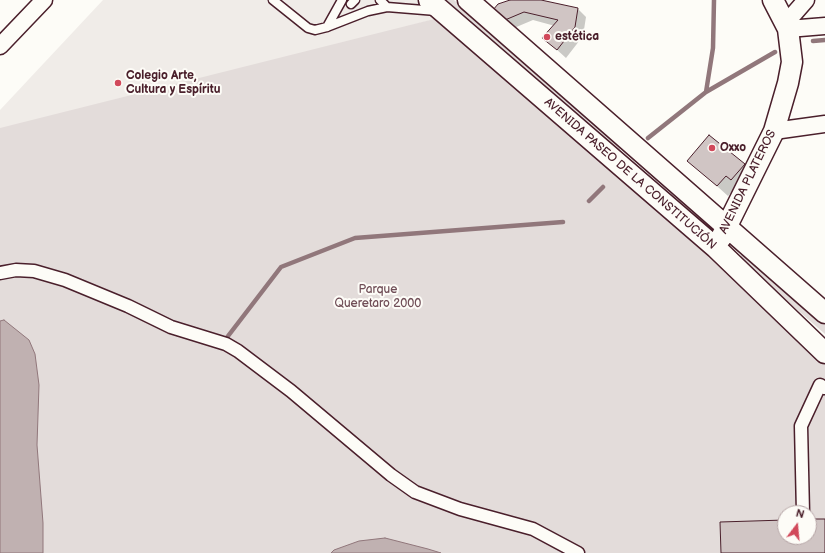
<!DOCTYPE html>
<meta charset="utf-8">
<style>
body{margin:0}
#map{position:relative;width:825px;height:553px;overflow:hidden;background:#fdfcf7;font-family:"Balsamiq Sans",sans-serif}
canvas{display:block}
.north{position:absolute;left:777px;top:505px;width:40px;height:40px;box-sizing:border-box;background:#fdfcf7;border:1px solid #b5a4a5;border-radius:50%;rotate:16deg;font-size:11px;font-weight:700;line-height:16px;text-align:center;color:#4a1f2b}
.north::after{content:'';display:block;margin:auto;width:14px;height:18px;background:#d1495b;clip-path:polygon(50% 0,100% 100%,50% 72%,0 100%)}
</style>
<div id="map">
<canvas width="825" height="553"></canvas>
<div class="north">N</div>
</div>
<script>
const g = document.querySelector('canvas').getContext('2d');
g.lineJoin = 'round';
function fill(path, color) {
  g.fillStyle = color;
  g.fill(path, 'evenodd');
}
function toPath(rows) {
  const path = new Path2D();
  for (const r of rows) {
    path.moveTo(r[0], r[1]);
    for (let i = 2; i < r.length; i += 2) path.lineTo(r[i], r[i + 1]);
  }
  return path;
}
function stroke(path, color, width, dash) {
  g.strokeStyle = color;
  g.lineWidth = width;
  g.lineCap = dash ? 'butt' : 'round';
  g.setLineDash(dash || []);
  g.stroke(path);
}
function label(font, color, halo, rows, align = 'center') {
  g.font = font + ' "Balsamiq Sans",sans-serif';
  g.lineWidth = 4;
  g.setLineDash([]);
  g.textBaseline = 'middle';
  g.strokeStyle = halo;
  g.fillStyle = color;
  for (const [text, x, y, turn = 0] of rows) {
    g.save();
    g.translate(x, y);
    g.rotate((+turn || 0) * Math.PI / 180);
    g.textAlign = isNaN(turn) ? turn : align;
    if (halo) g.strokeText(text, 0, 0);
    g.fillText(text, 0, 0);
    g.restore();
  }
}
fill(toPath([
 [103,0,428,0,446,16,0,135,0,110]
]), '#f0ece8');
fill(toPath([
 [443,0,454,0,622,147,617,153],
 [446,16,825,345,825,553,0,553,0,128],
 [785,513,809,513,809,537,785,537],
 [743,252,825,325,825,334,739,259]
]), '#e3dcda');
const water = toPath([
 [4,320,29,340,35,354,39,385,37,445,43,523,43,553,0,553,0,321,4,320],
 [385,538,428,549,441,553,331,553,334,550,359,541,385,538]
]);
fill(water, '#c0b1b1');
stroke(water, '#91777b', 1);
fill(toPath([
 [513,0,536,0,578,9,586,17,583,36,566,58,544,38,555,26,533,20,514,28,495,10],
 [709,136,755,176,737,186,728,196,689,161]
]), '#0003');
stroke(toPath([
 [813,41,825,40],
 [706,92,775,52],
 [648,138,706,92,713,48,714,0],
 [589,201,603,187],
 [225,340,281,267,355,238,563,222]
]), '#91777b', 4.5);
const building = toPath([
 [510,0,541,0,578,8,575,27,557,50,542,38,558,20,524,12,505,20,493,10,498,4,510,0],
 [709,135,745,164,731,180,726,176,717,186,687,161,709,135],
 [809,519,825,519,825,553,721,553,720,522,785,520,785,537,809,537,809,519]
]);
fill(building, '#d0c5c4');
stroke(building, '#4a1f2b', 1);
const service = toPath([
 [273,0,308,28,315,30,327,27,368,11,387,7],
 [380,0,387,7,436,11],
 [351,4,355,0],
 [327,27,342,0]
]);
const pedestrian = toPath([
 [0,273,16,270,34,271,65,280,128,306,171,327,226,344,238,351,291,391,391,475,415,492,460,509,533,529,578,553],
 [803,513,801,426,820,385,825,388]
]);
const minor = toPath([
 [785,24,806,0],
 [788,29,825,26],
 [0,46,44,0],
 [774,131,825,124]
]);
const tertiary = toPath([
 [429,0,716,248,825,353],
 [468,0,825,313],
 [721,238,774,131,788,83,792,62,788,29,773,0]
]);
stroke(service, '#4a1f2b', 11);
stroke(pedestrian, '#4a1f2b', 15);
stroke(minor, '#4a1f2b', 19);
stroke(tertiary, '#4a1f2b', 23);
stroke(service, '#fdfcf7', 8);
stroke(pedestrian, '#fdfcf7', 12);
stroke(minor, '#fdfcf7', 16);
stroke(tertiary, '#fdfcf7', 20);
for (const [x, y, r, color] of [
 [547,37,4,"#d1495b"],
 [118,83,4,"#d1495b"],
 [712,148,4,"#d1495b"]
]) {
  const dot = new Path2D();
  dot.arc(x, y, r, 0, 2 * Math.PI);
  g.fillStyle = color;
  g.fill(dot);
  stroke(dot, '#fdfcf7', 1.5);
}
label('bold 12px', '#4a1f2b', '#fdfcf7', [
 ["estética",555,37],
 ["Colegio Arte,",126,76],
 ["Cultura y Espíritu",126,90],
 ["Oxxo",720,148]
], 'left');
label('12px', '#4a1f2b', '#fdfcf7', [
 ["AVENIDA PASEO DE LA CONSTITUCIÓN",630,174,41],
 ["AVENIDA PLATEROS",748,182,-64]
]);
label('12px', '#704e57', '#fdfcf7', [
 ["Parque",378,290],
 ["Queretaro 2000",378,304]
]);
</script>
